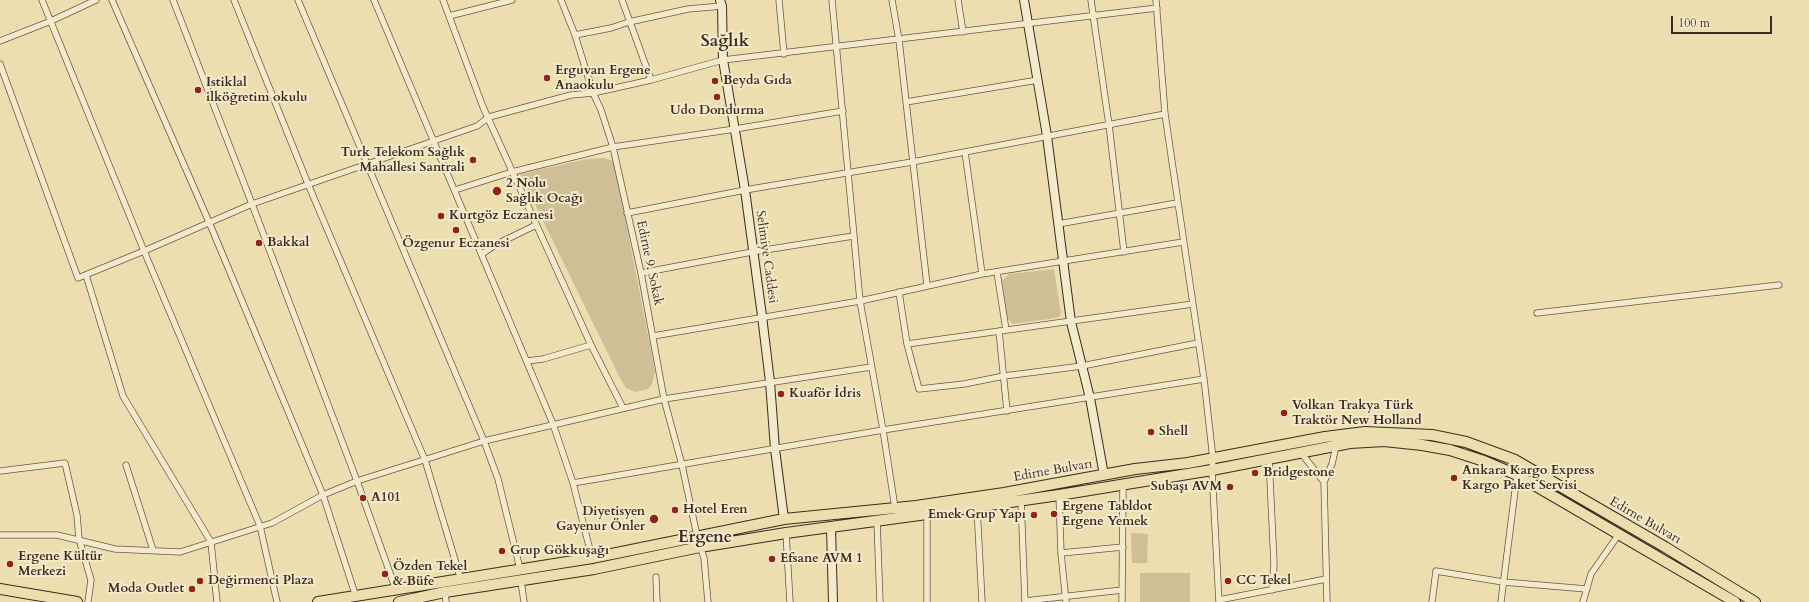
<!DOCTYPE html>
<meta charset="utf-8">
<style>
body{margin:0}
#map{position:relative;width:1809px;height:602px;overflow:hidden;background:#ecdeaf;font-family:Cardo,serif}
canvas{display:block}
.scale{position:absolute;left:1671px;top:16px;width:101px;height:18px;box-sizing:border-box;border:2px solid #3e2a20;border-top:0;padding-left:5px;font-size:12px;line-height:14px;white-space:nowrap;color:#3e2a20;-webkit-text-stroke:3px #f3eacb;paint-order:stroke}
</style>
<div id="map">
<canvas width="1809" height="602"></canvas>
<div class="scale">100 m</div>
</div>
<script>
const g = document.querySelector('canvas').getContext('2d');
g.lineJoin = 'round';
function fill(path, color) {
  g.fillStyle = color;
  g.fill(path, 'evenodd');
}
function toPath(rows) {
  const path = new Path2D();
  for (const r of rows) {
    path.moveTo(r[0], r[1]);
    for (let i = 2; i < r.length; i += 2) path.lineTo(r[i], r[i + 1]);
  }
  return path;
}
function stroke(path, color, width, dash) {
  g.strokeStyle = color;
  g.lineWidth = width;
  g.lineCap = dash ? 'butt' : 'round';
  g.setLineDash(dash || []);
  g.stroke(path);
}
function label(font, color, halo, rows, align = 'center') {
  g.font = font + ' Cardo,serif';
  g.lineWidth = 4;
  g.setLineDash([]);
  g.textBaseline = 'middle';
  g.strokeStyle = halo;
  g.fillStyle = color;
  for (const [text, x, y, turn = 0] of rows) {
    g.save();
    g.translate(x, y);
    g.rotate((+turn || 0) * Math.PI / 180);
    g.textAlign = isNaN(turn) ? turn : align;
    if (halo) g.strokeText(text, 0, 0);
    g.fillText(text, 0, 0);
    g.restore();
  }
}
fill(toPath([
 [604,158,614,161,655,371,652,384,648,389,635,392,626,388,621,380,520,174,587,159],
 [1054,269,1061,315,1056,318,1013,324,1007,318,1002,281,1009,274],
 [1131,533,1148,534,1147,563,1132,563],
 [1140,573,1190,573,1190,602,1140,602]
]), '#cebf97');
const street = toPath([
 [42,0,144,251,260,526,277,602],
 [112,0,209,222,323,495,356,597],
 [173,0,252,204,357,481,396,590],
 [234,0,308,184,425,460,461,580],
 [298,0,484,441,498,479,520,569],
 [374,0,553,424,573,483,592,558],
 [443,0,483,107,591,345,623,408],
 [561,0,575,35,593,93,601,110,613,147,641,273,664,399,682,465,697,536,704,558,708,602],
 [622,0,651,80],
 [779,0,784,54],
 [832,0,860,301,883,430,895,508],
 [892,0,899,40,927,285],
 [958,0,963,32],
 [1091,0,1109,125,1124,252],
 [1156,0,1165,114,1204,379,1213,459,1212,470,1219,602],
 [449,16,512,0],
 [575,35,611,28,629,22,688,9,722,6],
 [0,41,51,21,96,0],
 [0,64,78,278,144,251,252,204,477,126,489,117,571,95,593,93,651,80,723,60,1157,8],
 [906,102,1038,80],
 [965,152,982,274],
 [455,190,512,172,613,147,735,129,843,111],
 [627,213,745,190,912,162,1165,114],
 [1058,224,1177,203],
 [482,254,495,245,536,225],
 [997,272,1006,330],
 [641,273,752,252,853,236],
 [86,275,123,396,211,542,217,602],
 [899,292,907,344,919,389,964,384,1004,376,1082,366,1198,343],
 [1537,313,1779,285],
 [999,331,1007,411],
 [653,336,860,301,982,274,1183,242],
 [907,344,1193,304],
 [527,361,543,359,591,345],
 [1301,453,1324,482],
 [1269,458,1274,564,1272,590],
 [126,465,153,550],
 [0,471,65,463,77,515,79,539,91,580,88,602],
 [573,483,883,430,1204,379],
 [1059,495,1061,553,1066,602],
 [1021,500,1025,602],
 [977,507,982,602],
 [927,514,927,602],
 [877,521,880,602],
 [786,533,790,602],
 [0,535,57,535,115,549,180,552,272,523,323,495,357,481,484,441,664,399,871,367],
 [1061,553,1123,547],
 [656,577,657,602],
 [521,581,524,602],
 [445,592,446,602],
 [1219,600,1326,579],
 [1025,601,1122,590],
 [1122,602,1123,484],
 [1327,602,1324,482,1332,464,1336,446],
 [1432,602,1436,571,1503,582,1587,589],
 [1501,602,1517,475],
 [1583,602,1591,574,1619,534]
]);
const secondary = toPath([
 [720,0,722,6,723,60,745,190,762,316,770,382,775,449,784,519],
 [1024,0,1047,136,1071,322,1090,398,1104,475],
 [831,527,833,602]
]);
const highway = toPath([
 [0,589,77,602],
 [318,602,592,558,784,519,916,506,1004,493,1135,469,1188,463,1325,437,1365,432,1432,435,1466,442,1515,460,1665,547,1755,602],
 [399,602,445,592,594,569,700,547,786,533,927,514,1059,495,1212,470,1350,443,1384,441,1422,445,1450,450,1484,461,1517,475,1735,602]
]);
stroke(street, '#6a5744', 7);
stroke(secondary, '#3e2a20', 10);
stroke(highway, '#3e2a20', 12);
stroke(street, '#f3eacb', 5.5);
stroke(secondary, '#f3eacb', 8);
stroke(highway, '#ecdeaf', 10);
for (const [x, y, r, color] of [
 [547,78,4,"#8f2418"],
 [715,81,4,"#8f2418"],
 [198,90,4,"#8f2418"],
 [717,97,4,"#8f2418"],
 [473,160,4,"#8f2418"],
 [497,191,5,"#8f2418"],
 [441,216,4,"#8f2418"],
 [456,230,4,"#8f2418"],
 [259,243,4,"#8f2418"],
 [781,394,4,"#8f2418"],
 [1284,413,4,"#8f2418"],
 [1151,432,4,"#8f2418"],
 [1255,473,4,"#8f2418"],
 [1454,478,4,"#8f2418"],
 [1230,487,4,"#8f2418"],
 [363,498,4,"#8f2418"],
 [675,510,4,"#8f2418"],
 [1054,514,4,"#8f2418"],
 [1034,515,4,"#8f2418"],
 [654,519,5,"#8f2418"],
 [502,551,4,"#8f2418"],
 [772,559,4,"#8f2418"],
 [10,564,4,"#8f2418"],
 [385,574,4,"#8f2418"],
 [200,581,4,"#8f2418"],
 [1228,581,4,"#8f2418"],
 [192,589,4,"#8f2418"]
]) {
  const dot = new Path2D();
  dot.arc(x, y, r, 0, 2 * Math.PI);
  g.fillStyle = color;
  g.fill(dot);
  stroke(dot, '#f3eacb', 1.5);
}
label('bold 13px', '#3e2a20', '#f3eacb', [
 ["Erguvan Ergene",555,71],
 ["Anaokulu",555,86],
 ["Beyda Gıda",723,81],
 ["Istiklal",206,83],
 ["ilköğretim okulu",206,98],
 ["Udo Dondurma",717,111,"center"],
 ["Turk Telekom Sağlık",465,153,"right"],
 ["Mahallesi Santrali",465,168,"right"],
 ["2 Nolu",506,184],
 ["Sağlık Ocağı",506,199],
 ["Kurtgöz Eczanesi",449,216],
 ["Bakkal",267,243],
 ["Özgenur Eczanesi",456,244,"center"],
 ["Kuaför İdris",789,394],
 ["Volkan Trakya Türk",1292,406],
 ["Traktör New Holland",1292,421],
 ["Shell",1159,432],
 ["Ankara Kargo Express",1462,471],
 ["Kargo Paket Servisi",1462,486],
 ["Bridgestone",1263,473],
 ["Subaşı AVM",1222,487,"right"],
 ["A101",371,498],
 ["Ergene Tabldot",1062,507],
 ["Ergene Yemek",1062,522],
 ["Hotel Eren",683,510],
 ["Diyetisyen",645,512,"right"],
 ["Gayenur Önler",645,527,"right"],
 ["Emek Grup Yapı",1026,515,"right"],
 ["Grup Gökkuşağı",510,551],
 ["Ergene Kültür",18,557],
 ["Merkezi",18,572],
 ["Efsane AVM 1",780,559],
 ["Özden Tekel",393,567],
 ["& Büfe",393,582],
 ["Değirmenci Plaza",208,581],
 ["CC Tekel",1236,581],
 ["Moda Outlet",184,589,"right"]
], 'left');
label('13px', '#3e2a20', '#f3eacb', [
 ["Selimiye Caddesi",766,257,82],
 ["Edirne 9. Sokak",649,263,78],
 ["Edirne Bulvarı",1053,471,-10],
 ["Edirne Bulvarı",1645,521,30]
]);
label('bold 17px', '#3e2a20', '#f3eacb', [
 ["Sağlık",725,42],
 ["Ergene",705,538]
]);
</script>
